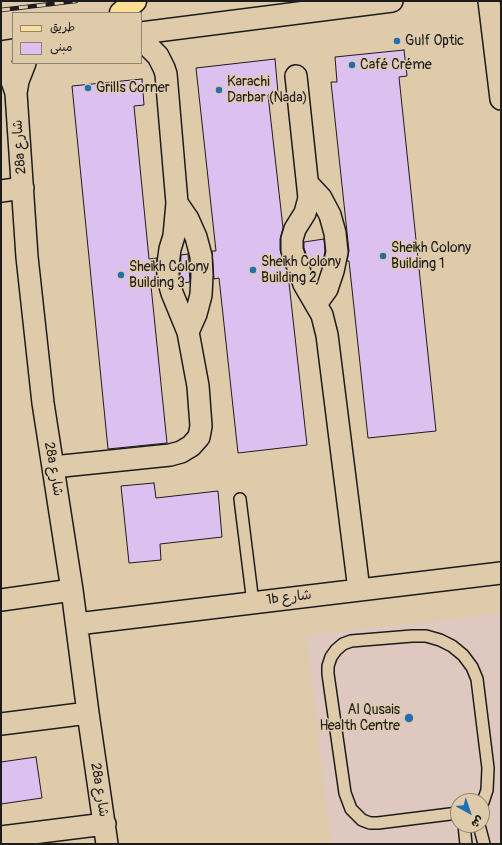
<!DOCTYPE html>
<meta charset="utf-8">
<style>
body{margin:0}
#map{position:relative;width:502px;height:845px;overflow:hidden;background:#dfcbaa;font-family:Pangolin,"Playpen Sans Arabic",sans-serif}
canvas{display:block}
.frame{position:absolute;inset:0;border:2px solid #1c1c1c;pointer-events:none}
.legend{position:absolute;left:12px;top:12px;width:130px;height:52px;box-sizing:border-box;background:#dfcbaa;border:1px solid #918571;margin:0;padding:5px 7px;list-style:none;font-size:12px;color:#1c1c1c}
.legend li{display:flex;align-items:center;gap:8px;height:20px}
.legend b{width:20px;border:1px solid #918571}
.north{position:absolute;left:450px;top:793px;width:40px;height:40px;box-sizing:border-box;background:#dfcbaa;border:1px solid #918571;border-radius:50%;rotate:140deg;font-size:11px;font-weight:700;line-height:16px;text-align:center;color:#1c1c1c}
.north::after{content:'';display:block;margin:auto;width:14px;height:18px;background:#1f6fb2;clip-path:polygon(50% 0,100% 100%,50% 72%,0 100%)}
</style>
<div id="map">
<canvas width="502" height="845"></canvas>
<div class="frame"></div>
<ul class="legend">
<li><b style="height:5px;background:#fbdf96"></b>طريق</li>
<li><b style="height:11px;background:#dcc1f0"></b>مبنى</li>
</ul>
<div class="north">ش</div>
</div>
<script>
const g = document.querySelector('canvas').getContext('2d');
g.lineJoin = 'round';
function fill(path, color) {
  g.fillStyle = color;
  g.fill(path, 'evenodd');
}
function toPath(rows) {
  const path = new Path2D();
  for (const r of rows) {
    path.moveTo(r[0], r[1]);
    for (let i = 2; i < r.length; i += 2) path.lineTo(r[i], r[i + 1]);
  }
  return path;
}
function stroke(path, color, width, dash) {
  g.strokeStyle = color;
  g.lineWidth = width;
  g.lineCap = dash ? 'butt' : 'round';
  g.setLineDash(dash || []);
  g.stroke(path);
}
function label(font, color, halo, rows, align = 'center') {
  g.font = font + ' Pangolin,"Playpen Sans Arabic",sans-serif';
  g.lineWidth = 3;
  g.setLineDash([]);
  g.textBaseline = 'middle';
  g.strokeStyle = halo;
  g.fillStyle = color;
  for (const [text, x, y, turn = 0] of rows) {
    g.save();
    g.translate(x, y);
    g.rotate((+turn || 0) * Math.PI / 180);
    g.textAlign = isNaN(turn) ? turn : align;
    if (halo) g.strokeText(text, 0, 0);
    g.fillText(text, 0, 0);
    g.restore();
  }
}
fill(toPath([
 [501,613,501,844,331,844,306,635],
 [458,801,482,801,482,825,458,825]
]), '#dec8bf');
const building = toPath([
 [404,50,407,76,399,77,436,431,368,438,349,261,347,261,349,251,331,82,337,82,335,57,404,50],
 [275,59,278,93,268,95,283,228,280,239,280,250,288,274,307,445,238,453,219,278,214,279,212,251,216,251,196,68,275,59],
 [142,79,144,105,134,106,149,259,157,258,156,279,157,286,151,286,167,443,108,449,72,86,142,79],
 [324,239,325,251,322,265,311,267,304,248,304,242,324,239],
 [188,254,190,282,182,283,180,277,181,255,188,254],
 [154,483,156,498,218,491,222,537,160,544,161,560,129,563,121,486,154,483],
 [36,757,42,798,1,804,1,762,36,757]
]);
fill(building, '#dcc1f0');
stroke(building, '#1c1c1c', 1);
const service = toPath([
 [240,499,253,603],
 [458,813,378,823,370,823,362,820,351,809,345,793,328,674,328,666,331,657,336,650,343,644,351,641,412,636,426,636,440,640,452,646,463,655,472,667,477,679,488,768,487,790,482,805],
 [464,825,466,844],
 [479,825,484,844]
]);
const minor = toPath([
 [489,1,501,99],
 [141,33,392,1],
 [1,52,13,50],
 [1,65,12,81,16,93,27,257,43,403,72,590,88,713,107,844],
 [296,76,309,198,305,213,295,229,292,239,292,250,304,284,322,315,327,335,359,590],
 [16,93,18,81,25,63],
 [308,184,321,198,330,215,335,233,337,252,333,271,327,289,316,304],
 [1,191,23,188],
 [177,203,188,219,196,237,201,256,202,275,201,295,196,314,188,332],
 [53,467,170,455,181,452,191,446,199,437,201,426,198,386,188,332,172,293,168,279,168,264,170,249,174,236,177,203,166,74,164,68,158,56,141,39],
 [1,600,72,590],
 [77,624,501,573],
 [1,724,88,713],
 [1,837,105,824]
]);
const primary = toPath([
 [121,13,135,1]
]);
stroke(service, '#1c1c1c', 14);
stroke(minor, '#1c1c1c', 24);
stroke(primary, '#1c1c1c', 25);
stroke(service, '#dfcbaa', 11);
stroke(minor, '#dfcbaa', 21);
stroke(primary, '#fbdf96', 22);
const rail = toPath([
 [1,10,76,1]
]);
stroke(rail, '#1c1c1c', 4.5);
stroke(rail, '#dfcbaa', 3, [9]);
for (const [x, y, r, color] of [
 [397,41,4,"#1f6fb2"],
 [352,65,4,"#1f6fb2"],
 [88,88,4,"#1f6fb2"],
 [219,90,4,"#1f6fb2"],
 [383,256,4,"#1f6fb2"],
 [253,270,4,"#1f6fb2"],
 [121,275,4,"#1f6fb2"],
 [409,718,5,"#1f6fb2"]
]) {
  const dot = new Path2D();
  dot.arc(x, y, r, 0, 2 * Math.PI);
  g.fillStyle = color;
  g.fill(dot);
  stroke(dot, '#dfcbaa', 1.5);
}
label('14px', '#1c1c1c', '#dfcbaa', [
 ["Gulf Optic",405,41],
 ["Café Créme",360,65],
 ["Karachi",227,82],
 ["Darbar (Nada)",227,98],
 ["Grills Corner",96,88],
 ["Sheikh Colony",391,248],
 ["Building 1",391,264],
 ["Sheikh Colony",261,262],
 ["Building 2",261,278],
 ["Sheikh Colony",129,267],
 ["Building 3",129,283],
 ["Al Qusais",400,710,"right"],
 ["Health Centre",400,726,"right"]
], 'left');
label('14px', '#1c1c1c', '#dfcbaa', [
 ["28a شارع",20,147,-94],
 ["28a شارع",53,469,80],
 ["1b شارع",289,598,-7],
 ["28a شارع",99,790,81]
]);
</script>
